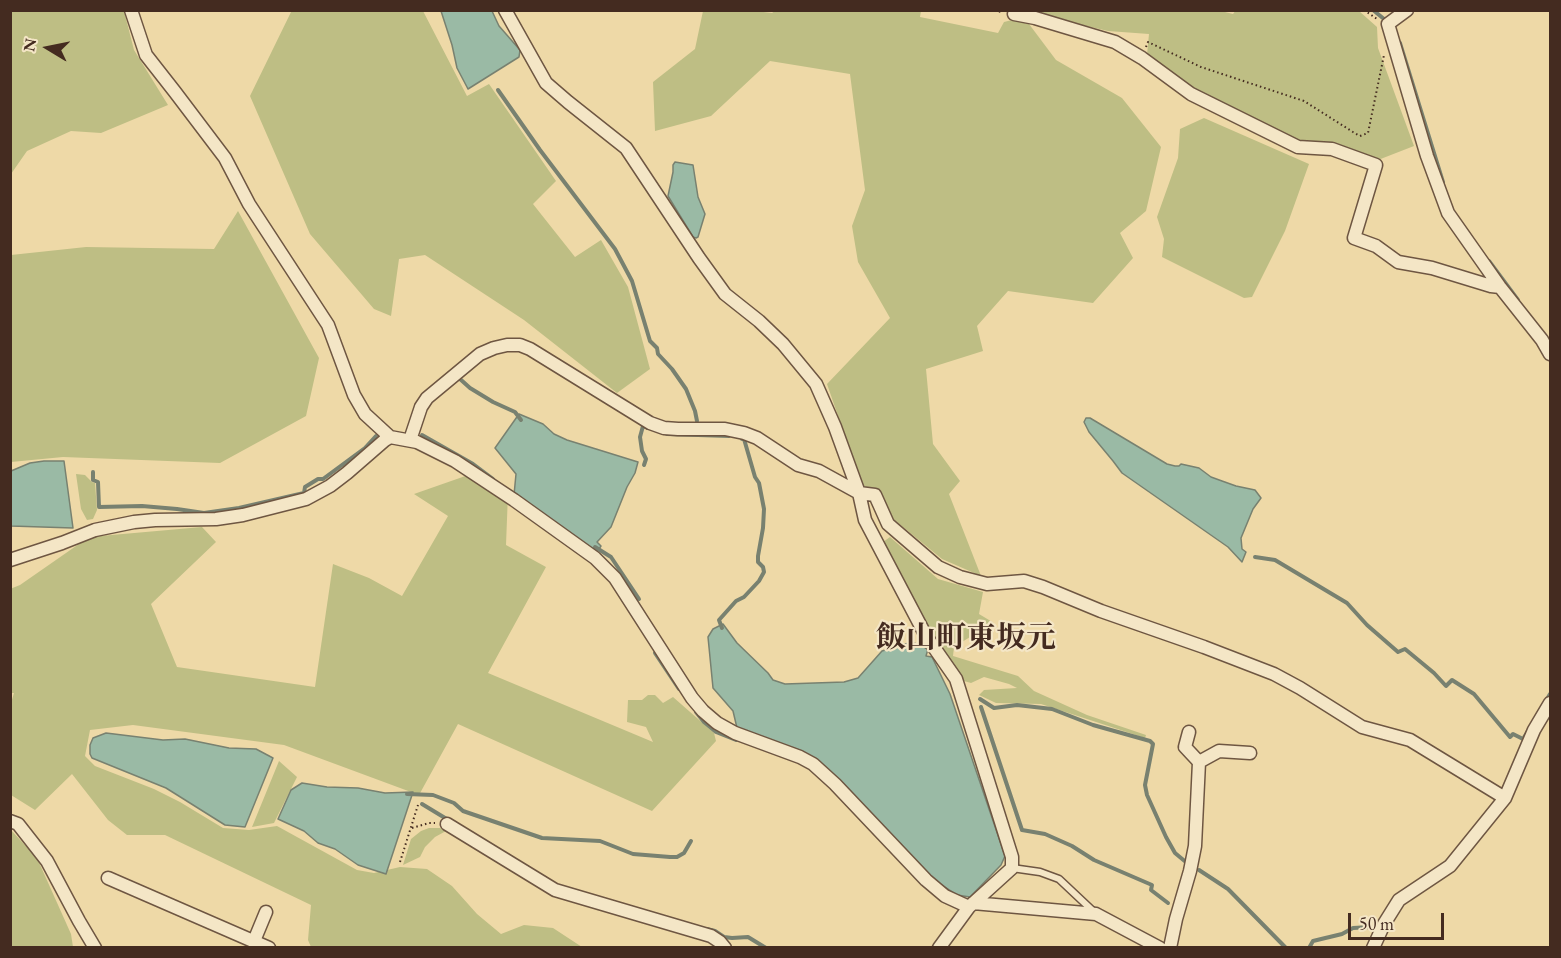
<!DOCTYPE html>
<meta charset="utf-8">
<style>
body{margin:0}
#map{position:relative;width:1561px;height:958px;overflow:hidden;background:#eed9a7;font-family:"EB Garamond",serif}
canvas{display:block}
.frame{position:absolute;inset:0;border:12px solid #442b20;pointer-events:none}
.north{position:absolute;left:18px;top:18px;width:60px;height:60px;-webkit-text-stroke:4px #f4e6c6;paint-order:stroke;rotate:280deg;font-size:16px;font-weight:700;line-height:24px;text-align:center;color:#442b20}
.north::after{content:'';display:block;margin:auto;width:21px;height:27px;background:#442b20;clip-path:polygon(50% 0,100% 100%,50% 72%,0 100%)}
.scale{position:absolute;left:1348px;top:913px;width:96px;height:27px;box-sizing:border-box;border:3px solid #442b20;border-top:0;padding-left:8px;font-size:18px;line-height:21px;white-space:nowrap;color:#442b20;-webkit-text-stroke:4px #f4e6c6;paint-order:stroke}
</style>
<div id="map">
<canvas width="1561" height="958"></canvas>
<div class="frame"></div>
<div class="north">N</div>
<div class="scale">50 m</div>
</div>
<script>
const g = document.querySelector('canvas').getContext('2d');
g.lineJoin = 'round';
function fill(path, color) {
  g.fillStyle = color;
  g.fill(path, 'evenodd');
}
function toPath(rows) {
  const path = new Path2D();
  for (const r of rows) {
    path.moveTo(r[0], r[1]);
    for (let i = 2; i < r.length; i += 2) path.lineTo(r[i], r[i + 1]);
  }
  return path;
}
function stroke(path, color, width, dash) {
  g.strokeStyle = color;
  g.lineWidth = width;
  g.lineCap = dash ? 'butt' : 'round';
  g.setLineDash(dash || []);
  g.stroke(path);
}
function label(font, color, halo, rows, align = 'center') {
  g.font = font + ' "EB Garamond","Noto Serif JP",serif';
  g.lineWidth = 4.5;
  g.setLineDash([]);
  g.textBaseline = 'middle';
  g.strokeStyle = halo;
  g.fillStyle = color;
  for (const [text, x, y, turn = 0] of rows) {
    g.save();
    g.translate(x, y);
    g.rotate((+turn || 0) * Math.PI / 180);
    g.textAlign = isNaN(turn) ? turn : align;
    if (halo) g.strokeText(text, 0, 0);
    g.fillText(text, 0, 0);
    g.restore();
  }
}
fill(toPath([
 [11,10,124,11,134,50,168,105,101,133,71,131,27,151,11,174],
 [292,10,423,11,467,96,489,84,556,181,533,204,575,257,601,240,628,287,650,369,617,393,524,320,425,255,399,259,391,316,374,309,310,234,250,96],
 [747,10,772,13,776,10,921,11,920,17,998,33,1004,22,1012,20,1029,24,1056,60,1122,98,1161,147,1146,211,1120,233,1133,258,1093,303,1008,291,977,326,983,351,926,369,933,444,960,481,949,494,981,576,942,559,892,518,880,489,863,488,827,384,890,318,858,262,852,226,865,190,850,74,770,61,711,116,655,131,653,82,695,49,703,11],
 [1217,10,1233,14,1236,10,1359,11,1377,27,1378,48,1414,146,1378,160,1298,141,1204,97,1147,55,1149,34,1108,31,1023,11],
 [1204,118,1309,164,1285,231,1252,297,1244,298,1162,257,1164,239,1157,217,1178,158,1180,129],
 [238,211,319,358,306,416,220,463,63,457,11,462,11,255,86,247,214,249],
 [474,473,508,493,506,545,546,567,488,673,653,742,646,727,627,722,628,700,642,700,648,695,655,695,663,703,673,697,714,733,716,741,652,811,458,724,419,795,284,745,133,725,90,730,85,756,95,766,154,789,180,802,223,828,249,830,277,826,357,870,374,873,400,867,427,869,452,886,477,914,501,934,524,925,553,928,582,947,311,947,308,940,311,905,165,835,127,835,108,820,72,774,35,810,11,795,10,706,14,693,10,693,10,589,20,585,89,537,202,527,216,542,151,604,177,667,315,687,333,564,369,578,402,596,448,516,414,494],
 [76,474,85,475,92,482,95,483,97,510,93,519,87,520,81,509],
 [890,537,938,579,983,592,979,614,994,623,990,635,970,637,954,647,953,656,1018,676,1034,691,1087,715,1146,735,1145,738,1041,704,996,703,979,695,984,690,1017,688,1009,684,984,677,971,683,964,681,961,675,925,624,883,542],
 [279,761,297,777,274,823,252,827],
 [429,828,440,828,446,831,435,837,425,847,420,857,403,865,411,839,421,831],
 [10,829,37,858,71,934,73,947,11,947]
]), '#bebe84');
const water = toPath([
 [441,11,492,11,499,26,520,50,519,57,468,89,457,68,452,45,441,11],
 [675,162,693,165,698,197,705,214,698,237,696,238,693,237,668,196,673,172,673,165,675,162],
 [519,414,543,424,554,434,567,440,638,462,635,473,627,487,611,527,597,542,601,546,597,552,514,495,516,474,495,448,519,414],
 [1086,418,1090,418,1167,464,1175,466,1179,466,1181,464,1199,468,1211,477,1222,481,1236,486,1255,490,1261,498,1253,509,1241,538,1242,549,1246,552,1242,562,1228,547,1122,473,1113,461,1089,432,1084,422,1086,418],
 [44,461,64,461,73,528,11,526,11,471,30,463,44,461],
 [723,624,737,643,768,673,773,680,785,684,844,682,858,678,882,651,912,642,928,649,926,656,932,657,950,694,1005,856,1001,865,970,897,957,895,935,881,819,761,802,751,737,728,733,711,713,688,708,637,713,629,723,624],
 [106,733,163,740,185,739,229,748,256,749,273,758,245,827,225,825,166,788,92,758,90,754,90,745,93,738,106,733],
 [302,783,327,787,358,788,385,793,413,792,386,874,358,865,335,849,318,843,304,831,278,819,291,790,302,783]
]);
fill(water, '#9abaa5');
stroke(water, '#788170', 1.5);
stroke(toPath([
 [1373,10,1384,19],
 [1400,43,1443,182],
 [498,90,540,150,615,249,632,281,650,341,657,348,658,354,672,369,686,389,695,411,697,421],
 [1489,261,1518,300],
 [460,379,470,388,493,402,515,412,521,420],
 [667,434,729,436],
 [422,435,473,464,493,479],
 [644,465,646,459,642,451,640,437,643,426,649,428],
 [93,472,93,480,98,482,99,507,142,506,177,509,204,513,239,508,304,493,305,487,318,479,323,479,365,448,376,436],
 [595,547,611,557,639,599],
 [1255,557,1275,560,1347,603,1367,625,1398,652,1405,649,1434,673,1446,686,1452,680,1474,694,1510,737,1513,734,1523,739,1528,731],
 [722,628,719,620,736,601,744,597,759,581,764,572,763,567,758,562,758,556,763,528,764,509,759,483,755,477,744,439,742,439],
 [655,653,679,689],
 [980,699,994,708,1017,705,1052,709,1093,725,1150,741,1153,744,1145,785,1147,795,1166,837,1175,853,1187,863],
 [1546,701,1550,694],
 [981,707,1022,830,1045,834,1072,846,1094,860,1152,885,1151,890,1168,903],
 [696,712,704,722,716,732,736,740,736,738],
 [407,794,433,795,454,803,463,811,542,838,600,841,633,854,670,857,677,857,684,853,691,841],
 [422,804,450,821],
 [1199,870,1228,889,1286,948],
 [707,929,715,931,724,937,732,938,748,937,766,948],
 [1309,948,1313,941,1342,934,1353,928,1371,927]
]), '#788170', 4);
const lane = toPath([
 [1012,868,1040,872,1059,879,1093,911]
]);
const street = toPath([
 [131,10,146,55,175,92,225,158,249,204,328,325,354,395,365,414,390,437,417,442,455,461,514,500,595,558,615,578,692,698,703,711,717,723,735,733,800,757,813,764,835,784,926,880,945,896,969,907],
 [505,10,546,83,568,102,626,148,699,258,725,294,759,321,783,344,816,384,835,427,859,493,865,520,926,636,956,679,1012,857,1012,868,969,907,939,948],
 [1407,10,1388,24,1427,156,1448,213,1500,287,1542,340,1550,354],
 [1014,14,1035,18,1115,42,1142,58,1191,94,1298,147,1332,149,1376,165,1354,238,1376,246,1398,262,1432,268,1491,286,1500,287],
 [410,440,421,407,427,398,480,354,494,348,507,345,520,345,530,349,650,423,664,428,678,429,725,429,744,433,757,438,798,465,819,471,859,493,875,495,888,524,938,567,960,577,987,584,1024,581,1043,587,1101,611,1204,647,1274,674,1300,688,1362,727,1410,740,1505,798],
 [10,560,62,543,95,530,134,522,155,520,216,519,243,515,306,499,330,486,347,473,385,440,390,437],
 [1199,762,1219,751,1250,753],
 [10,821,18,824,47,861,79,921,95,948],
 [447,824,555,890,711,936,720,942,725,948],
 [108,878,269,948],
 [973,903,1096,914,1160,948],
 [254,941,266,912],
 [1170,948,1176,919,1190,871,1195,846,1199,762,1185,747,1189,732],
 [1373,948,1384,924,1399,900,1450,866,1505,798,1534,730,1550,703]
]);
stroke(lane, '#6e5642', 9);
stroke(street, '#6e5642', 15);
stroke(toPath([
 [990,10,1002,12],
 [1364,10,1377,19],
 [1146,47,1148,42,1201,67,1304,101,1353,132,1360,136,1368,133,1384,55],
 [412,828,429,823,435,823],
 [400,862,418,805]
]), '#442b20', 2, [1.5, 3]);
stroke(lane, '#f4e6c6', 6);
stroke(street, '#f4e6c6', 12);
label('bold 30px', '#442b20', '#f4e6c6', [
 ["飯山町東坂元",966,639]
]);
</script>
